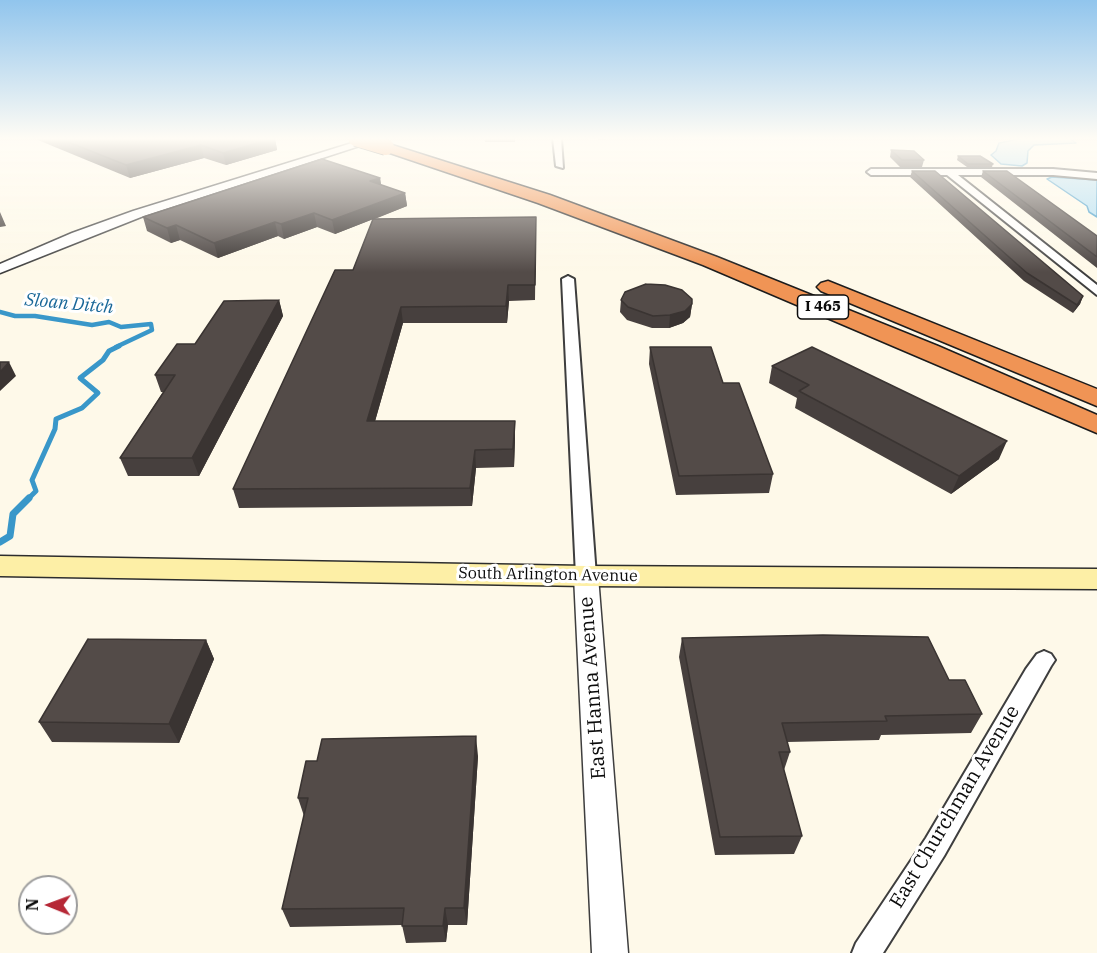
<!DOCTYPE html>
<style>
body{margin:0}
#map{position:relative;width:1097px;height:953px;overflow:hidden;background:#fef9e9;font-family:"IBM Plex Serif",serif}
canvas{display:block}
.north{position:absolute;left:18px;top:875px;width:60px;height:60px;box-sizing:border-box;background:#fff;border:2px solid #9d9d9d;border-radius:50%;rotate:271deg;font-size:16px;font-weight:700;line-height:24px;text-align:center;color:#0b0b0b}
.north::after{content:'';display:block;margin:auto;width:21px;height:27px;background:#b62836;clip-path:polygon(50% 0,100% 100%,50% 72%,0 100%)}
</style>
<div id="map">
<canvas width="1097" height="953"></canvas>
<div class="north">N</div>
</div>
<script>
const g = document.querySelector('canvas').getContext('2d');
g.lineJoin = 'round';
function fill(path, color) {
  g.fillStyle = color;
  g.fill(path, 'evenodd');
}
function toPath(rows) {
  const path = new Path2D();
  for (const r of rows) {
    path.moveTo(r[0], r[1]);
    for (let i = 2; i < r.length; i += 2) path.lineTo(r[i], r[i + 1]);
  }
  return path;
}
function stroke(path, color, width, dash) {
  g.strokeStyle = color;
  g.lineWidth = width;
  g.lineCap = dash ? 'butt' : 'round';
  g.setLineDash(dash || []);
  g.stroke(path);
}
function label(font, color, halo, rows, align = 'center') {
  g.font = font + ' "IBM Plex Serif",serif';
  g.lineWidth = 6;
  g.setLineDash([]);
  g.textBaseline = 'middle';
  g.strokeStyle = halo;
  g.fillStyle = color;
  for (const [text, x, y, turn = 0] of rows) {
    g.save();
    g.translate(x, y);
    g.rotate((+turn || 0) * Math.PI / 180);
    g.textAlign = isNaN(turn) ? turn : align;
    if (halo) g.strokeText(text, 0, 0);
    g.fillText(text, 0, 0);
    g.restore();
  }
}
const water = toPath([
 [1023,138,1069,138,1076,143,1034,145,1028,151,1027,163,1022,166,1001,164,991,155,996,151,999,143,1023,138],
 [1052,177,1097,180,1097,217,1089,212,1087,206,1047,179,1052,177]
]);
fill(water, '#b0def4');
stroke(water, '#3997c9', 1.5);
stroke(toPath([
 [0,312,15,316,35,316,92,325,109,322,121,327,151,324,152,330,116,347]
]), '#3997c9', 4.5);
stroke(toPath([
 [27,500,36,491,32,480,55,429,56,419,82,408,98,393,80,378,103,360,109,351,119,346]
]), '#3997c9', 5);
stroke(toPath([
 [0,542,10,536,13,514,29,498]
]), '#3997c9', 7);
const minor = toPath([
 [553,138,561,138,563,168,556,166,553,138],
 [1053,169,1097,173,1097,179,1053,175,958,175,1097,285,1097,295,947,175,871,175,867,172,871,169,1053,169],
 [568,276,574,279,596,576,593,581,586,583,579,581,576,576,562,279,568,276],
 [1044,651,1051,654,1055,660,1051,666,944,856,883,953,852,953,856,943,926,838,1026,669,1037,654,1044,651]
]);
const tertiary = toPath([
 [368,138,384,138,141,217,0,273,0,264,72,233,133,211,368,138],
 [586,567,595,570,598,576,628,953,592,953,574,576,577,570,586,567]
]);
const secondary = toPath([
 [0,556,586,566,1097,569,1097,589,586,586,0,576,0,556]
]);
const motorway = toPath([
 [386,143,550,195,717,257,938,346,1097,415,1097,433,703,265,538,203,381,150,379,147,386,143],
 [828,281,1097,389,1097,406,821,291,817,287,821,283,828,281]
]);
stroke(minor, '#3e3e3e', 4);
stroke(tertiary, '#3e3e3e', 3);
stroke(secondary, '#2d2d2d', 3);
stroke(motorway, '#1c1c1c', 3);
fill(minor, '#fff');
fill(tertiary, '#fff');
fill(secondary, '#fdefa6');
fill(motorway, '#f09455');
const motorwayBridge = toPath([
 [356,138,386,147]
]);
stroke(motorwayBridge, '#1c1c1c', 18, []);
stroke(motorwayBridge, '#f09455', 16);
fill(toPath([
 [33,138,275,138,277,150,226,165,204,158,130,178],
 [484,138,516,138,515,142,485,142],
 [583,138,605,138,605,140,583,139],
 [891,150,924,160,922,167,900,167,890,157],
 [958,156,993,164,992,167,967,167,957,160],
 [912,171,1083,296,1080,304,1073,313,1024,281,910,177],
 [983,171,1097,236,1097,268,981,177],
 [380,178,381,185,405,193,407,206,375,219,536,217,535,300,509,301,507,323,403,323,375,421,515,439,514,467,476,468,472,506,239,508,233,489,353,270,373,219,335,234,317,227,284,239,278,236,218,258,180,240,171,243,147,231,143,217],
 [279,300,283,316,199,476,128,476,120,458,163,392,161,392,155,375,195,344],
 [621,300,692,304,690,317,683,323,669,328,652,328,627,320,620,312],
 [650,347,723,383,773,474,769,493,676,495,649,364],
 [772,366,999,459,951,494,795,408,797,398,769,383],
 [682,638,982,714,971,733,881,735,879,740,787,742,790,752,784,770,802,836,794,854,715,855,679,657],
 [206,640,214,659,179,743,52,742,39,722],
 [478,756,467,925,448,925,446,942,406,943,402,925,290,927,282,909,304,816,298,798]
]), '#47403e');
fill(toPath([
 [275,138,277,150,226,165,223,153],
 [201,145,204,158,130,178,126,165],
 [380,178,382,191,370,181],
 [405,193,407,206,335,234,332,220],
 [0,212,6,226,0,227],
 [314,213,317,227,284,239,281,224],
 [275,222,278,236,218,258,214,243],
 [176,225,180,240,171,243,167,228],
 [508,285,509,301,507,323,506,306],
 [1083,296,1080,304,1073,313,1077,305],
 [279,300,283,316,199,476,192,458],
 [692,304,690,317,683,323,669,328,670,315],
 [401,307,403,323,370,439,367,421],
 [9,362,16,376,0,391,0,372],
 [515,421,515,439,514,467,513,449],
 [1007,441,999,459,951,494,959,476],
 [475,450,476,468,472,506,470,488],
 [206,640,214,659,179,743,169,724],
 [476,736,478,756,467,925,464,908],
 [445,908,448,925,446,942,443,926]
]), '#3a3432');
const building = toPath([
 [58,138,275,138,223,153,201,145,126,165,58,138],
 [891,150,914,151,924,160,902,160,891,150],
 [958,156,980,156,993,164,968,164,958,156],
 [322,159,380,178,370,181,405,193,332,220,314,213,281,224,275,222,214,243,176,225,167,228,143,217,322,159],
 [912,171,935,171,1083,296,1077,305,1027,273,912,171],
 [983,171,1007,171,1097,236,1097,257,983,171],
 [536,217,535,285,508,285,506,306,401,307,367,421,515,421,513,449,475,450,470,488,233,489,335,270,353,270,373,219,536,217],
 [646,284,665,285,682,290,692,299,692,304,685,311,670,315,653,316,628,307,621,300,625,292,646,284],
 [279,300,192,458,120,458,175,375,155,375,177,344,195,344,224,301,279,300],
 [650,347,711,347,723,383,739,383,773,474,679,476,650,347],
 [812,347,1007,441,959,476,799,391,809,385,772,366,812,347],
 [0,362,9,362,0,372,0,362],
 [823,635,928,637,949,680,965,680,982,714,885,716,887,721,782,723,790,752,779,752,802,836,720,837,682,638,823,635],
 [88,639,206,640,169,724,39,722,88,639],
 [476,736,464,908,445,908,443,926,402,926,404,908,282,909,308,798,298,798,306,761,317,761,322,739,476,736]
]);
fill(building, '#534b48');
stroke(building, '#3a3432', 1.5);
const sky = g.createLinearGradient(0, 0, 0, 272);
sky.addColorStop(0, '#91c5ed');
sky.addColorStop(0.51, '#fffcf5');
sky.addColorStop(1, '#fffcf500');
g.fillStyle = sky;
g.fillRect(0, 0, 1097, 272);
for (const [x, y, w] of [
 [823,307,51]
]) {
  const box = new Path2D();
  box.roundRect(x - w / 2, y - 12, w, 24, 4.5);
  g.fillStyle = '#fff';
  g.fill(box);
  stroke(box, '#0b0b0b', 1.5);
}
label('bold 15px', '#0b0b0b', null, [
 ["I 465",823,307]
]);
label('16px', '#0b0b0b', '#fff', [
 ["South Arlington Avenue",548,575,1]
]);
label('italic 18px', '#196798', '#fff', [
 ["Sloan Ditch",69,304,5]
]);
label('20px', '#0b0b0b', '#fff', [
 ["East Hanna Avenue",593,688,-94],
 ["East Churchman Avenue",955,807,-59]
]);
</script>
